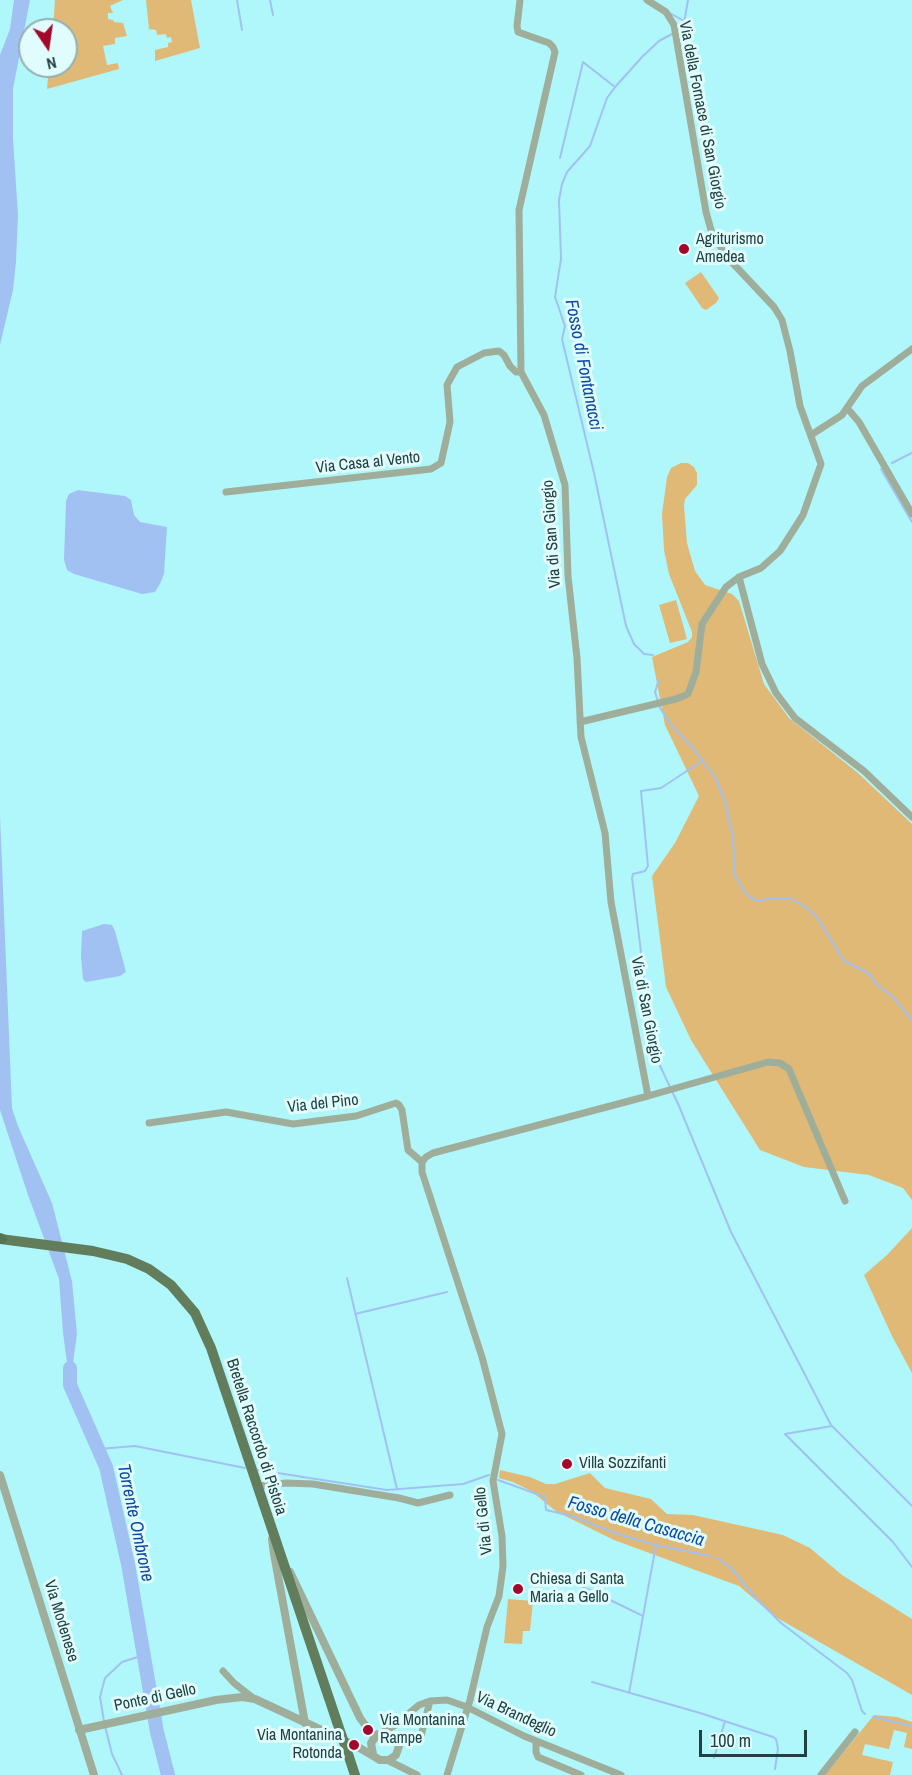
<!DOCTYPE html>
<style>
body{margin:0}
#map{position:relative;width:912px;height:1775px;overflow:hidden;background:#b0f7fb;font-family:"Archivo Narrow",sans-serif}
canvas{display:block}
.north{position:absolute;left:18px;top:18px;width:60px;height:60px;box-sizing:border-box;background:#e0fcfd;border:2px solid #94b0b2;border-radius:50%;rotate:167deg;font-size:16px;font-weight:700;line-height:24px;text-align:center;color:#223f41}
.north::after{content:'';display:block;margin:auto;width:21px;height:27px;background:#a40729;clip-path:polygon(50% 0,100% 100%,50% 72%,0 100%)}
.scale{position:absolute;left:699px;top:1730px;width:108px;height:27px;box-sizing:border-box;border:3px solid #223f41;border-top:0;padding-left:8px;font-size:18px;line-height:21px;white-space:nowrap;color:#223f41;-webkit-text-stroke:4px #e0fcfd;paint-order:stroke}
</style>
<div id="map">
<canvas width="912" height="1775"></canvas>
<div class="north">N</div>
<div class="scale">100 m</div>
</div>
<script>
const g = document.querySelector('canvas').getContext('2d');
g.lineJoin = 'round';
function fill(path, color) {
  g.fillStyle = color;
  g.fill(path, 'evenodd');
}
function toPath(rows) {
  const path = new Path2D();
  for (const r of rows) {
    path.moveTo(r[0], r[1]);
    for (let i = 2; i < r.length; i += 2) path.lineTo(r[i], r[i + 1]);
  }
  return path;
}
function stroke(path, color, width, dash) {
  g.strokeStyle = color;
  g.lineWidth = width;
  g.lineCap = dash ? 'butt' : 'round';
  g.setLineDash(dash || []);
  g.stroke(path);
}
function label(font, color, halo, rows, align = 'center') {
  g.font = font + ' "Archivo Narrow",sans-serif';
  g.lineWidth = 6;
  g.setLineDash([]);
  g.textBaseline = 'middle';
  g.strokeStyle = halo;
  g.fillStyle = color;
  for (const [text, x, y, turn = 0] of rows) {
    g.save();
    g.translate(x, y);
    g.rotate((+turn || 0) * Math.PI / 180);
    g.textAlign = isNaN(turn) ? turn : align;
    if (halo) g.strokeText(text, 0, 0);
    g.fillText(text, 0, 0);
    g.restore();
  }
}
fill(toPath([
 [55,0,123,0,110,6,113,13,108,13,108,19,113,20,114,22,123,23,127,36,115,38,115,44,103,46,107,65,118,63,119,69,47,89,49,66,66,66,66,30,53,30],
 [146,0,191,0,200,48,155,61,155,50,168,47,168,43,172,42,171,37,167,38,166,34,157,35,156,30,149,29],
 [701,272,719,298,716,303,706,310,702,308,685,283],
 [681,463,688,463,694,467,697,473,697,485,685,499,684,506,687,543,695,571,705,585,732,594,739,601,764,684,789,718,858,773,912,824,912,1200,903,1188,869,1175,804,1167,760,1150,691,1040,666,987,652,876,675,843,699,796,665,725,652,657,688,642,692,637,692,632,669,574,664,550,662,514,667,477,671,468],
 [676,600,687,639,670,643,659,605],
 [912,1228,912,1373,892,1336,864,1275,887,1255],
 [500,1470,530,1477,546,1484,555,1484,590,1473,605,1488,651,1499,667,1514,693,1515,783,1535,810,1548,842,1575,912,1619,912,1695,774,1616,739,1586,614,1540,557,1512,531,1491,513,1482,499,1478],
 [508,1599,533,1601,530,1631,523,1631,522,1644,504,1643],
 [874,1715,897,1717,912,1722,912,1749,904,1747,907,1733,894,1730,889,1749,865,1744,862,1755,893,1762,890,1775,825,1775]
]), '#e0b977');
fill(toPath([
 [14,0,30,0,13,89,13,139,18,215,16,262,13,290,0,345,0,55,10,29],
 [78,490,125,496,131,500,134,515,140,522,167,527,164,574,160,584,155,592,142,594,74,574,67,570,64,560,66,501,69,494],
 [0,815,12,1108,18,1126,52,1203,72,1281,77,1334,70,1385,63,1333,59,1279,28,1195,0,1110],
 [104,924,112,925,115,931,126,972,120,976,86,982,83,979,81,956,82,931]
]), '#a2c1f3');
stroke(toPath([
 [237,0,242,30],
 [270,0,273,15],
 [668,12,684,21],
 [677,30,684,23,688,0],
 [560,158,583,62,615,87],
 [892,463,912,453],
 [881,469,912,522],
 [653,655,644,654,634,644,626,626,594,473,562,339,565,326,555,297,561,259,559,200,562,184,567,172,590,146,607,98,616,86,642,57,659,41,672,34],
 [659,679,655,692,660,708,673,727,692,747,715,777,725,801,733,838,735,876,746,894,753,899,758,901,773,898,792,899,806,907,817,917,844,961,870,974,874,982,893,997,912,1020],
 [702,761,661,788,641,791,648,866,645,871,633,874,632,878,653,1051,679,1106,731,1232,831,1425,912,1506],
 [347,1278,397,1489],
 [355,1314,447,1292],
 [832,1426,785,1434,893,1542,912,1567],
 [99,1449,135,1446,245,1468],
 [258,1470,387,1490,463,1484,489,1475],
 [498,1480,545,1497,546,1510,572,1516,618,1534,656,1545,710,1556],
 [717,1558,730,1567,757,1599,781,1623,847,1673,852,1680,862,1711,865,1714],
 [561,1576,643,1616],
 [592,1682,700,1713,773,1737,776,1739,778,1749,775,1769],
 [629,1693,656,1545],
 [873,1717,912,1726],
 [104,1721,100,1697,105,1678,122,1662,144,1655],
 [105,1726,112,1754,122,1775],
 [714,1758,725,1721]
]), '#a2c1f3', 2);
stroke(toPath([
 [70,1368,70,1385,106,1467,128,1564,157,1732,168,1775]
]), '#a2c1f3', 14);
stroke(toPath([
 [847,408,859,422,912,514],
 [811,435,842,415,862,386,912,349],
 [226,492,431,469,441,463,450,422,447,385,457,367,484,353,499,351,504,355,510,366,516,372,521,372],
 [739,577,762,664,776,693,795,718,864,771,912,817],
 [580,722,676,699,688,694,696,672,702,624,726,587,739,577,761,568,780,551,803,515,821,464,800,406,790,351,782,320,774,307,726,256,711,230,706,212,674,25,666,12,647,0],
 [648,1096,768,1062,780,1063,789,1069,845,1201],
 [149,1123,226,1112,293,1124,356,1116,396,1103,399,1105,402,1110,408,1150,422,1162],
 [422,1162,426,1157,433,1153,648,1096,611,902,605,833,581,737,577,658,568,576,565,485,544,415,521,372,519,210,555,52,553,47,549,43,518,32,517,26,520,0],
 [422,1162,422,1172,482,1357,502,1434,493,1481,502,1536,503,1566,499,1596,487,1627,470,1700,447,1775],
 [257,1486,286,1483,313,1484,399,1498,418,1503,450,1495],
 [223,1671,234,1683,253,1698],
 [383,1732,394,1726,419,1705,430,1701,447,1700,467,1707,524,1736,621,1775],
 [421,1736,430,1701],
 [536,1741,536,1752,538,1757,581,1775],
 [387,1760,417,1775],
 [821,1775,855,1732]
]), '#9fae9b', 7);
stroke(toPath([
 [0,1475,94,1775],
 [272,1539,274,1554,305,1723],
 [290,1572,360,1718,374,1737],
 [79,1730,216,1700,242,1697,255,1699,358,1747,380,1760,389,1760,396,1755,399,1746,397,1738,388,1733,378,1734,371,1743,373,1754]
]), '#9fae9b', 8);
stroke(toPath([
 [0,1239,93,1251,127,1259,149,1269,171,1285,195,1313,211,1348,337,1722],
 [349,1757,355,1775]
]), '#617d5b', 10);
stroke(toPath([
 [0,1238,2,1239]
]), '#567450', 10);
stroke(toPath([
 [337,1722,349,1757]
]), '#617d5b', 10);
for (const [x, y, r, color] of [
 [684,249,6,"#a40729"],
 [567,1464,6,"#a40729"],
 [518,1589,6,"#a40729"],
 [368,1730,6,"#a40729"],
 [354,1745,6,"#a40729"]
]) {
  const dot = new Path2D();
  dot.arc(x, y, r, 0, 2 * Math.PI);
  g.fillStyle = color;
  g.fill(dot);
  stroke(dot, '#e0fcfd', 2);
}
label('16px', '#223f41', '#e0fcfd', [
 ["Via della Fornace di San Giorgio",702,115,79],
 ["Via Casa al Vento",368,463,-6],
 ["Via di San Giorgio",552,534,-94],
 ["Via di San Giorgio",646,1010,79],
 ["Via del Pino",323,1104,-6],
 ["Bretella Raccordo di Pistoia",256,1437,72],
 ["Via di Gello",484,1521,-96],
 ["Via Modenese",61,1621,73],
 ["Ponte di Gello",155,1698,-12],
 ["Via Brandeglio",516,1715,25]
]);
label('16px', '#223f41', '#e0fcfd', [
 ["Agriturismo",696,240],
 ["Amedea",696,258],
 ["Villa Sozzifanti",579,1464],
 ["Chiesa di Santa",530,1580],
 ["Maria a Gello",530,1598],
 ["Via Montanina",380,1721],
 ["Rampe",380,1739],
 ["Via Montanina",342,1736,"right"],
 ["Rotonda",342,1754,"right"]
], 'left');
label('italic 18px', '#0d48a5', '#e0fcfd', [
 ["Fosso di Fontanacci",583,365,79],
 ["Fosso della Casaccia",636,1522,16],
 ["Torrente Ombrone",135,1523,78]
]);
</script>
